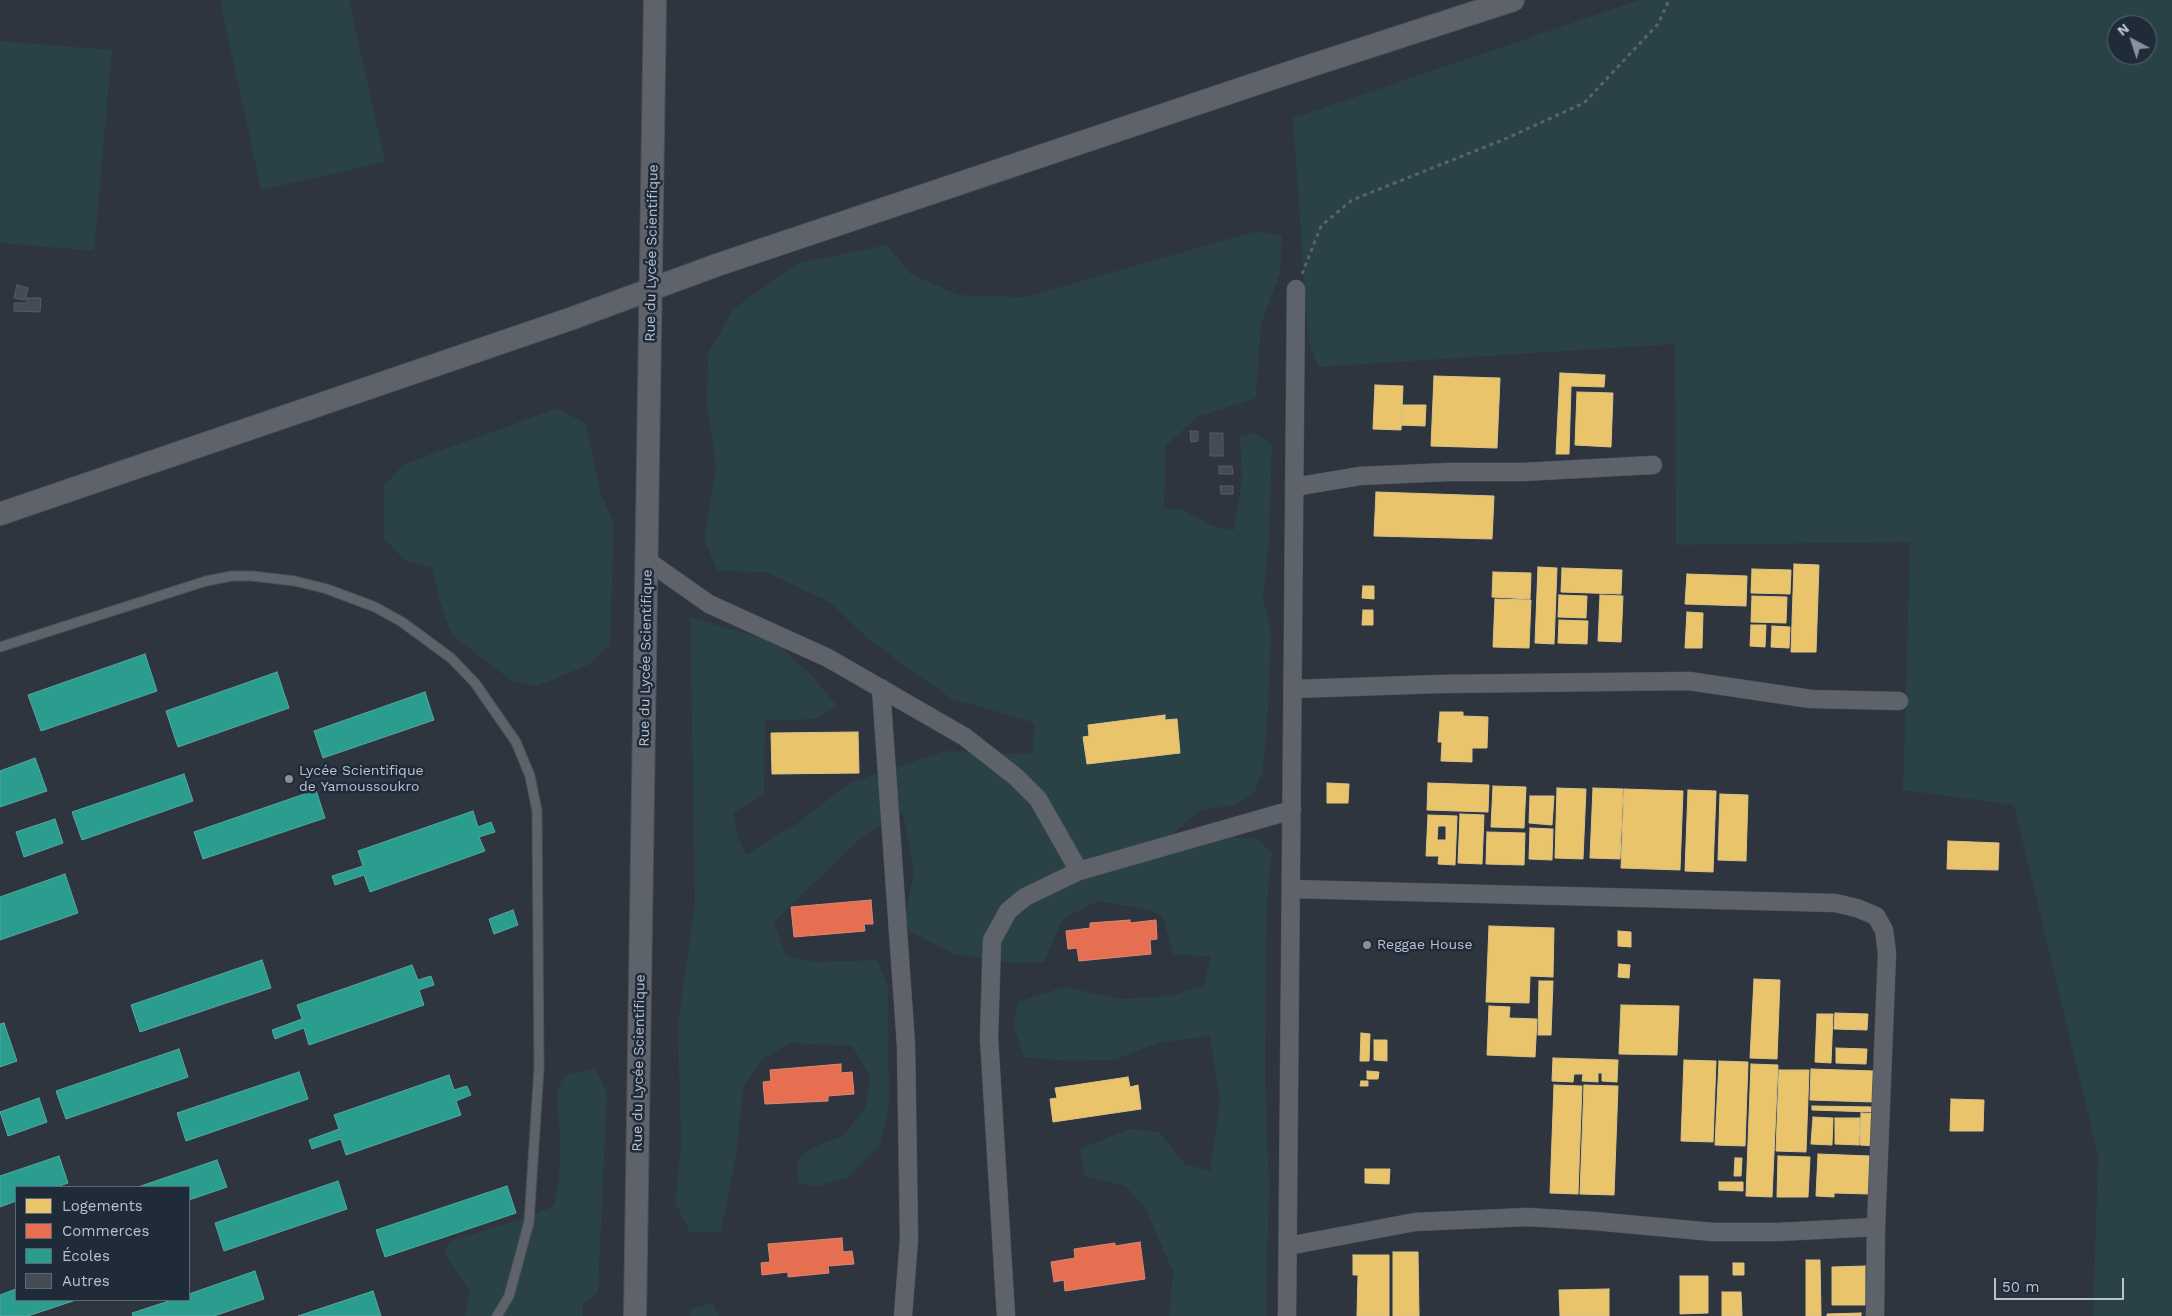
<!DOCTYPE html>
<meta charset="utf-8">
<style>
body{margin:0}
#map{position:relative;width:2172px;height:1316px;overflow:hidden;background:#2e353e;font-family:"Work Sans",sans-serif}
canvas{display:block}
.legend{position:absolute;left:15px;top:1186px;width:175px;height:115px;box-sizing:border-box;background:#202b3a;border:1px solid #5d6775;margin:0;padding:6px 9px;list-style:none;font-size:15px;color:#b9c1ce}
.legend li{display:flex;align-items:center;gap:10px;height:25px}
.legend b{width:25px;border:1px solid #5d6775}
.north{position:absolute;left:2107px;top:15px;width:50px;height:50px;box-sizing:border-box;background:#202b3a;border:1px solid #5d6775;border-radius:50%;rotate:320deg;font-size:14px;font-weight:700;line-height:20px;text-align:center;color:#b9c1ce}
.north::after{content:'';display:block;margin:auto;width:18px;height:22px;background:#88909c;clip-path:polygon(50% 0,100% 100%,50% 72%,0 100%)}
.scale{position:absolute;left:1994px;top:1278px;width:130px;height:22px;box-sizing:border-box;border:2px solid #b9c1ce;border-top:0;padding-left:6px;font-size:15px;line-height:18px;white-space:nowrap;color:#b9c1ce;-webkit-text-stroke:4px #202b3a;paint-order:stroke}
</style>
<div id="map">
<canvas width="2172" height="1316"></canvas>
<ul class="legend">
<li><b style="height:14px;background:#e9c46a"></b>Logements</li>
<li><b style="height:14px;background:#e76f51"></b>Commerces</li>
<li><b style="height:14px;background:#2a9d8f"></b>Écoles</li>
<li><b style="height:14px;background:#454b52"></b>Autres</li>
</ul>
<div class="north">N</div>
<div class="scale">50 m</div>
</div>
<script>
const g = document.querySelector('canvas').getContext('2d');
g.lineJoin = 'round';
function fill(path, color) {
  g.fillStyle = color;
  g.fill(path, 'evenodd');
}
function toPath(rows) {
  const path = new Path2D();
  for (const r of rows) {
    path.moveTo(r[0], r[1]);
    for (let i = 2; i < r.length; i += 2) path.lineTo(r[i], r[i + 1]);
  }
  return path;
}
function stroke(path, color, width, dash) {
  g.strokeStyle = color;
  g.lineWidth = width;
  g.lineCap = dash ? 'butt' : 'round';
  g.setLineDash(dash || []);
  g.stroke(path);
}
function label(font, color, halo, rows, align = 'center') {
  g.font = font + ' "Work Sans",sans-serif';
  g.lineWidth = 5;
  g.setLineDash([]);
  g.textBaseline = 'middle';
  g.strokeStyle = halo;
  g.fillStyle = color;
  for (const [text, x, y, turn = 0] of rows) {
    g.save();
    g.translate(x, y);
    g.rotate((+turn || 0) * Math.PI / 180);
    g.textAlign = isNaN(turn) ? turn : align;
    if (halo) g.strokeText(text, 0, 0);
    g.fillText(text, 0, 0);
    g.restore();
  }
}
fill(toPath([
 [220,0,349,0,385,162,261,190],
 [1640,0,2172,0,2172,1316,2093,1316,2098,1156,2014,805,1903,790,1910,542,1676,545,1675,344,1318,367,1308,339,1293,118],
 [2117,25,2147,25,2147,55,2117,55],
 [0,41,112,50,94,251,0,243],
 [1257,231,1282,236,1280,273,1261,325,1256,398,1197,417,1166,446,1164,509,1182,509,1212,526,1234,530,1242,482,1240,436,1255,433,1272,445,1269,541,1263,597,1271,633,1268,710,1263,771,1254,793,1234,805,1199,811,1175,832,1186,849,1229,837,1258,839,1272,853,1269,875,1266,927,1265,1083,1269,1183,1266,1316,1169,1316,1173,1272,1145,1207,1125,1186,1085,1176,1080,1149,1130,1129,1159,1132,1185,1164,1210,1171,1220,1102,1210,1036,1158,1043,1115,1060,1069,1061,1024,1057,1013,1025,1018,1002,1065,987,1121,999,1170,996,1203,986,1211,956,1174,955,1162,916,1149,910,1098,901,1063,919,1044,962,1012,963,954,954,905,929,905,917,914,874,903,813,870,832,853,845,774,922,786,956,817,962,877,960,888,986,889,1105,880,1145,847,1178,814,1187,798,1182,798,1159,812,1148,844,1135,865,1108,870,1075,852,1046,789,1043,762,1060,744,1085,736,1155,721,1232,690,1232,675,1203,681,1147,678,1023,695,905,690,617,777,643,814,678,838,707,813,719,765,721,764,794,733,813,738,837,746,855,799,822,849,783,945,751,1032,754,1035,723,950,698,868,639,831,603,766,572,718,571,704,539,716,466,707,404,708,354,733,309,798,263,887,245,911,274,959,295,1025,297],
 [558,408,586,424,601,494,614,524,610,645,590,664,537,686,512,681,452,635,440,603,432,567,405,561,384,538,384,486,404,464],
 [595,1068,607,1093,598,1293,583,1303,583,1316,465,1316,470,1292,444,1253,450,1241,515,1221,554,1206,559,1182,560,1138,557,1094,563,1076],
 [713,1303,719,1316,690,1316,690,1309]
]), '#2a4145');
const homes = toPath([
 [1560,373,1605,375,1604,387,1571,386,1569,454,1556,454,1560,373],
 [1434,376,1500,378,1497,448,1431,446,1434,376],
 [1375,385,1403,386,1401,430,1373,429,1375,385],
 [1577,392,1613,393,1611,447,1575,445,1577,392],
 [1402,405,1426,405,1425,426,1401,425,1402,405],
 [1376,492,1494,496,1492,539,1374,536,1376,492],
 [1794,564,1819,565,1816,652,1791,652,1794,564],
 [1538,567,1557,568,1554,644,1535,643,1538,567],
 [1562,568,1622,570,1621,594,1561,592,1562,568],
 [1752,569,1791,570,1790,594,1751,593,1752,569],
 [1493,572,1531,573,1530,599,1492,597,1493,572],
 [1687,574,1747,576,1746,606,1685,604,1687,574],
 [1363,586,1374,586,1374,599,1362,598,1363,586],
 [1559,595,1587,596,1586,618,1558,617,1559,595],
 [1600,595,1623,596,1621,642,1598,641,1600,595],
 [1752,596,1787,597,1786,623,1751,622,1752,596],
 [1495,599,1531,600,1529,648,1493,647,1495,599],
 [1363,610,1373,610,1373,625,1362,625,1363,610],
 [1687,612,1703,613,1702,648,1685,648,1687,612],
 [1559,620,1588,621,1587,644,1558,643,1559,620],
 [1751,625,1766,625,1765,647,1750,646,1751,625],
 [1772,626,1790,627,1789,648,1771,647,1772,626],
 [1440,712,1463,712,1463,716,1488,717,1487,748,1472,748,1472,762,1441,761,1442,742,1438,742,1440,712],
 [1165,715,1165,720,1177,719,1180,753,1087,764,1083,737,1089,736,1088,725,1165,715],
 [858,732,859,773,772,774,771,733,858,732],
 [1327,783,1349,784,1348,803,1327,803,1327,783],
 [1428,783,1489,785,1488,812,1427,810,1428,783],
 [1493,786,1526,787,1524,828,1491,827,1493,786],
 [1557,788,1586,789,1583,859,1555,858,1557,788],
 [1593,788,1623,789,1620,859,1590,858,1593,788],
 [1624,789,1683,791,1680,870,1621,868,1624,789],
 [1688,790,1716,791,1713,872,1685,871,1688,790],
 [1720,794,1748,795,1746,861,1718,860,1720,794],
 [1530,796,1554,796,1552,825,1529,823,1530,796],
 [1460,814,1484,815,1482,864,1458,863,1460,814],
 [1428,815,1457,816,1455,865,1438,864,1439,856,1426,856,1428,815],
 [1438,826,1446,826,1446,840,1437,840,1438,826],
 [1530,828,1553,829,1552,860,1529,859,1530,828],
 [1487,832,1525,833,1524,865,1486,864,1487,832],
 [1948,841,1999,843,1998,870,1947,869,1948,841],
 [1489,926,1554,928,1553,977,1530,976,1529,1003,1486,1002,1489,926],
 [1618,931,1631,932,1631,947,1618,946,1618,931],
 [1619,964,1630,965,1629,978,1618,977,1619,964],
 [1754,979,1780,980,1777,1059,1750,1058,1754,979],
 [1539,981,1553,981,1551,1035,1538,1035,1539,981],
 [1621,1005,1679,1006,1677,1055,1619,1054,1621,1005],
 [1489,1006,1510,1007,1509,1018,1537,1019,1535,1057,1487,1055,1489,1006],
 [1835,1013,1868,1014,1867,1030,1834,1029,1835,1013],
 [1817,1014,1833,1014,1831,1063,1815,1062,1817,1014],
 [1361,1033,1370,1034,1369,1061,1360,1061,1361,1033],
 [1374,1040,1387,1040,1387,1061,1374,1060,1374,1040],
 [1836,1048,1867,1049,1866,1064,1836,1063,1836,1048],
 [1553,1058,1618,1060,1617,1082,1602,1081,1602,1073,1598,1073,1598,1082,1582,1081,1583,1074,1574,1074,1573,1082,1552,1081,1553,1058],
 [1684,1060,1716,1061,1713,1142,1681,1141,1684,1060],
 [1719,1061,1748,1062,1745,1146,1715,1145,1719,1061],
 [1751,1064,1778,1065,1772,1197,1746,1196,1751,1064],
 [1811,1069,1874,1071,1873,1102,1810,1100,1811,1069],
 [1779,1070,1809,1070,1806,1152,1776,1151,1779,1070],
 [1367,1071,1379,1072,1378,1079,1367,1079,1367,1071],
 [1128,1077,1130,1087,1138,1085,1141,1109,1053,1122,1050,1099,1057,1098,1055,1088,1128,1077],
 [1361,1081,1368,1081,1368,1086,1360,1086,1361,1081],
 [1554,1085,1582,1086,1578,1194,1550,1193,1554,1085],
 [1584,1085,1618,1086,1614,1195,1580,1194,1584,1085],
 [1951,1099,1984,1100,1983,1131,1950,1131,1951,1099],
 [1812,1106,1873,1107,1873,1112,1812,1110,1812,1106],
 [1861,1113,1877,1114,1876,1146,1860,1145,1861,1113],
 [1813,1117,1833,1118,1832,1145,1811,1144,1813,1117],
 [1835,1118,1860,1118,1859,1145,1835,1144,1835,1118],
 [1818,1154,1871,1156,1869,1194,1834,1193,1834,1197,1816,1196,1818,1154],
 [1778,1156,1810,1157,1808,1197,1777,1197,1778,1156],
 [1735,1158,1742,1158,1741,1176,1734,1176,1735,1158],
 [1365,1169,1390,1169,1389,1184,1365,1183,1365,1169],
 [1719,1182,1743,1182,1743,1191,1719,1190,1719,1182],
 [1393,1252,1418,1252,1419,1316,1393,1316,1393,1252],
 [1353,1255,1389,1255,1389,1316,1357,1316,1358,1275,1353,1275,1353,1255],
 [1806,1260,1820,1260,1821,1316,1806,1316,1806,1260],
 [1733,1263,1744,1263,1744,1275,1733,1275,1733,1263],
 [1865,1266,1865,1305,1832,1305,1832,1267,1865,1266],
 [1680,1276,1708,1276,1708,1313,1680,1314,1680,1276],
 [1609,1289,1609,1316,1560,1316,1559,1290,1609,1289],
 [1722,1292,1741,1292,1742,1316,1722,1316,1722,1292],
 [1861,1313,1861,1316,1827,1316,1827,1314,1861,1313]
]);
fill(homes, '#e9c46a');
stroke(homes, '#dbc388', 1);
const shops = toPath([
 [871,900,873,924,864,924,865,931,794,937,791,907,871,900],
 [1130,920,1130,923,1156,920,1157,939,1150,940,1151,954,1079,961,1077,948,1068,949,1066,931,1090,928,1090,923,1130,920],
 [841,1064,841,1073,852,1072,854,1094,828,1096,828,1101,765,1104,763,1082,771,1081,770,1070,841,1064],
 [842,1238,843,1252,852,1251,854,1264,828,1266,829,1273,788,1277,788,1272,762,1275,761,1263,770,1262,768,1244,842,1238],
 [1140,1242,1145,1279,1065,1291,1064,1280,1054,1282,1051,1262,1075,1258,1074,1249,1115,1243,1115,1246,1140,1242]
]);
fill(shops, '#e76f51');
stroke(shops, '#d98876', 1);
const schools = toPath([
 [145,654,157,691,41,731,28,695,145,654],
 [277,672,289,708,178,747,166,711,277,672],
 [425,692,434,720,323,758,314,731,425,692],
 [35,758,47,791,0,807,0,771,35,758],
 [184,774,193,801,82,840,72,812,184,774],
 [316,790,325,818,203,859,194,832,316,790],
 [473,811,478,827,491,822,495,832,479,837,485,851,370,892,364,875,335,885,332,876,363,866,358,851,473,811],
 [55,819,63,843,24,857,16,832,55,819],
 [65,874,78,913,0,940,0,897,65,874],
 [513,910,518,925,494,934,489,919,513,910],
 [262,960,271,988,140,1032,131,1005,262,960],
 [412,965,418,980,431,976,434,985,419,990,424,1005,309,1045,304,1028,275,1039,272,1030,302,1019,297,1005,412,965],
 [4,1023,17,1061,0,1067,0,1024,4,1023],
 [179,1049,188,1077,66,1119,56,1091,179,1049],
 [299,1072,308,1099,186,1141,177,1113,299,1072],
 [449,1075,454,1090,467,1086,471,1095,456,1101,461,1115,346,1155,341,1139,312,1149,309,1140,339,1129,334,1115,449,1075],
 [39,1098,47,1122,8,1136,0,1112,39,1098],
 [59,1156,68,1183,57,1187,16,1187,16,1201,0,1207,0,1176,59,1156],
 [217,1160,227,1187,189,1200,189,1187,138,1187,217,1160],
 [338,1181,347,1209,224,1251,215,1223,338,1181],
 [507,1186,516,1213,385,1257,376,1230,507,1186],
 [255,1271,264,1299,214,1316,133,1316,132,1313,172,1300,189,1300,189,1294,255,1271],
 [16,1289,16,1300,76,1300,28,1316,0,1316,0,1295,16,1289],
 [373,1291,381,1316,298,1316,373,1291]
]);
fill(schools, '#2a9d8f');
stroke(schools, '#55a8a2', 1);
const building = toPath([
 [17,285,28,288,25,300,14,298,17,285],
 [27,298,41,298,40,312,14,311,14,303,27,303,27,298],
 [1190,431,1198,431,1198,441,1191,442,1190,431],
 [1210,433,1223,433,1223,456,1210,456,1210,433],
 [1219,466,1232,466,1233,474,1219,474,1219,466],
 [1220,486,1233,486,1233,494,1221,494,1220,486]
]);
fill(building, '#454b52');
stroke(building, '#565c65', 1);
const service = toPath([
 [0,647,206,581,232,576,252,576,295,581,327,589,375,607,402,622,451,658,475,683,516,742,530,776,537,811,539,1068,529,1222,509,1296,497,1316]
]);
const minor = toPath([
 [1294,487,1360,476,1448,472,1523,472,1653,465],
 [648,561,709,604,828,658,965,737,1016,777,1038,799,1079,871],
 [881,688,906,1045,909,1239,903,1316],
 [1293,689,1440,684,1689,681,1811,699,1899,701],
 [1291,889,1835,903,1857,908,1876,916,1884,930,1887,953,1876,1227,1875,1316],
 [1288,1246,1415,1222,1527,1217,1594,1221,1713,1232,1778,1232,1876,1227],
 [1006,1316,989,1038,992,940,1001,924,1008,911,1025,897,1079,871,1292,810],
 [1287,1316,1296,289]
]);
const tertiary = toPath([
 [0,514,573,318,717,265,1282,75,1513,0],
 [635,1316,655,0]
]);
stroke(service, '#4d5158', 11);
stroke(minor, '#4d5158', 19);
stroke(tertiary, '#4d5158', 24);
stroke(toPath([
 [1302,274,1321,226,1352,200,1505,139,1584,103,1658,24,1669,0]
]), '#5b6268', 3, [4, 4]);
stroke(service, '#5e636b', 9);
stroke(minor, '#5e636b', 18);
stroke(tertiary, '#5e636b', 22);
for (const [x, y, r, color] of [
 [289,779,5,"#88909c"],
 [1367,945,5,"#88909c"]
]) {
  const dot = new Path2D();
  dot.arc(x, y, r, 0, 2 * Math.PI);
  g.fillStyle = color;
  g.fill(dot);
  stroke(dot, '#202b3a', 2);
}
label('14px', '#b9c1ce', '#202b3a', [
 ["Rue du Lycée Scientifique",652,253,-89],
 ["Rue du Lycée Scientifique",646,658,-89],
 ["Rue du Lycée Scientifique",639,1063,-89]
]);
label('14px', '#b9c1ce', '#202b3a', [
 ["Lycée Scientifique",299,771],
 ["de Yamoussoukro",299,787],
 ["Reggae House",1377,945]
], 'left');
</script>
